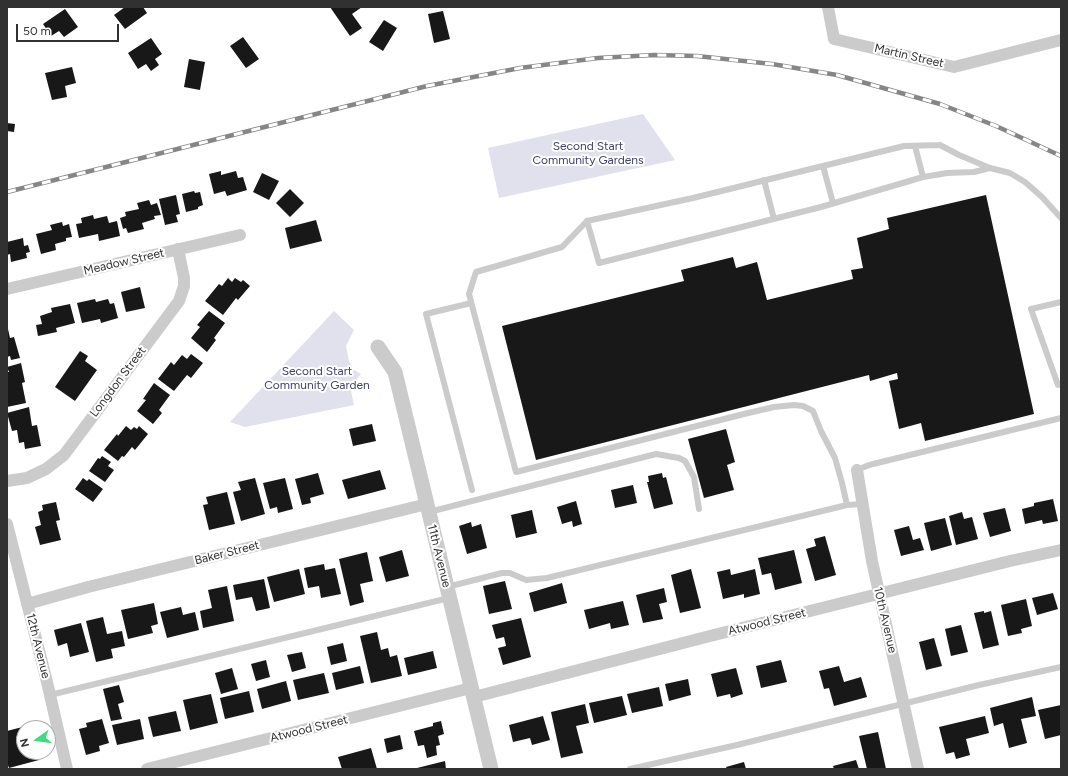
<!DOCTYPE html>
<style>
body{margin:0}
#map{position:relative;width:1068px;height:776px;overflow:hidden;background:#fff;font-family:Figtree,sans-serif}
canvas{display:block}
.frame{position:absolute;inset:0;border:8px solid #313131;pointer-events:none}
.north{position:absolute;left:16px;top:720px;width:40px;height:40px;box-sizing:border-box;background:#fff;border:1px solid #adadad;border-radius:50%;rotate:256deg;font-size:11px;font-weight:700;line-height:16px;text-align:center;color:#313131}
.north::after{content:'';display:block;margin:auto;width:14px;height:18px;background:#3edc7d;clip-path:polygon(50% 0,100% 100%,50% 72%,0 100%)}
.scale{position:absolute;left:16px;top:24px;width:103px;height:18px;box-sizing:border-box;border:2px solid #313131;border-top:0;padding-left:5px;font-size:12px;line-height:14px;white-space:nowrap;color:#313131;-webkit-text-stroke:3px #fff;paint-order:stroke}
</style>
<div id="map">
<canvas width="1068" height="776"></canvas>
<div class="frame"></div>
<div class="north">N</div>
<div class="scale">50 m</div>
</div>
<script>
const g = document.querySelector('canvas').getContext('2d');
g.lineJoin = 'round';
function fill(path, color) {
  g.fillStyle = color;
  g.fill(path, 'evenodd');
}
function toPath(rows) {
  const path = new Path2D();
  for (const r of rows) {
    path.moveTo(r[0], r[1]);
    for (let i = 2; i < r.length; i += 2) path.lineTo(r[i], r[i + 1]);
  }
  return path;
}
function stroke(path, color, width, dash) {
  g.strokeStyle = color;
  g.lineWidth = width;
  g.lineCap = dash ? 'butt' : 'round';
  g.setLineDash(dash || []);
  g.stroke(path);
}
function label(font, color, halo, rows, align = 'center') {
  g.font = font + ' Figtree,sans-serif';
  g.lineWidth = 4;
  g.setLineDash([]);
  g.textBaseline = 'middle';
  g.strokeStyle = halo;
  g.fillStyle = color;
  for (const [text, x, y, turn = 0] of rows) {
    g.save();
    g.translate(x, y);
    g.rotate((+turn || 0) * Math.PI / 180);
    g.textAlign = isNaN(turn) ? turn : align;
    if (halo) g.strokeText(text, 0, 0);
    g.fillText(text, 0, 0);
    g.restore();
  }
}
fill(toPath([
 [643,114,675,160,499,198,488,148],
 [334,311,354,330,346,346,349,361,354,370,361,374,350,386,354,405,245,427,230,422]
]), '#e0e1ed');
fill(toPath([
 [125,7,143,7,147,13,125,29,114,15],
 [330,7,362,7,352,14,362,28,350,36],
 [65,9,78,27,64,37,59,31,51,36,43,24],
 [443,11,450,39,434,43,428,14],
 [384,20,397,28,383,51,369,42],
 [243,37,259,59,246,68,230,46],
 [151,38,162,54,155,59,159,65,151,71,146,64,138,69,128,53],
 [189,59,205,62,200,90,184,87],
 [72,67,76,83,65,86,67,97,52,100,45,73],
 [7,123,15,124,14,132,7,131],
 [221,171,221,175,236,171,238,178,243,177,247,190,227,196,225,191,214,194,209,174],
 [262,173,279,181,269,200,253,192],
 [290,189,304,203,290,217,276,203],
 [194,191,195,193,200,192,203,205,198,207,198,209,186,212,182,194],
 [176,195,180,214,176,215,178,222,165,225,159,199],
 [986,195,1034,414,925,441,921,423,899,429,889,381,898,379,897,373,870,381,869,375,536,460,502,326,684,281,681,270,733,257,736,268,757,262,767,300,853,279,851,270,863,268,857,238,889,229,887,218],
 [149,200,151,205,157,203,161,215,154,216,155,219,142,223,144,229,128,233,126,228,123,229,120,218,126,216,125,212,139,209,137,203],
 [93,215,94,219,107,216,109,223,117,221,120,236,99,241,98,234,79,238,76,224,82,223,81,218],
 [316,220,322,241,290,249,285,228],
 [62,222,63,226,69,224,72,237,66,238,66,241,55,244,56,250,41,254,36,234,52,230,50,225],
 [23,238,24,246,28,245,30,252,26,253,27,258,11,262,10,254,7,255,7,242],
 [228,278,232,282,235,278,241,282,243,280,250,286,238,300,236,298,223,315,205,301,219,284,222,286],
 [140,287,145,308,126,312,121,292],
 [95,299,96,302,108,299,110,304,114,303,118,318,101,323,100,319,82,323,77,303],
 [70,304,75,323,56,328,57,332,38,336,36,325,42,324,40,316,52,312,51,308],
 [209,311,225,323,214,338,216,340,207,352,191,338,200,327,197,325],
 [8,329,10,338,14,337,20,358,11,360,10,356,7,357],
 [80,351,88,356,85,361,97,370,75,401,55,387],
 [191,354,203,363,191,378,187,375,174,391,158,379,171,362,174,365,182,355,187,359],
 [21,363,25,382,22,383,26,403,7,407,7,372,9,372,7,367],
 [154,383,170,395,159,410,162,413,153,424,137,411,146,400,143,399],
 [29,407,32,426,37,425,41,446,25,449,24,442,19,443,17,430,12,431,7,413],
 [372,424,376,441,353,446,349,429],
 [126,426,131,430,134,427,137,429,139,426,148,434,135,450,132,447,124,457,122,456,118,461,104,450,117,434,118,436],
 [726,429,735,462,727,465,734,490,704,498,688,439],
 [102,456,111,462,108,466,114,470,105,482,89,471,98,458,100,459],
 [380,470,386,489,348,499,342,480],
 [318,473,324,494,310,498,311,503,302,505,295,479],
 [662,473,663,478,666,477,673,504,654,509,647,482,649,482,648,476],
 [83,478,87,481,89,479,103,489,93,502,75,489],
 [255,478,265,514,241,521,233,492,241,490,238,482],
 [285,478,293,509,278,513,277,507,270,509,263,483],
 [633,485,637,503,615,508,611,490],
 [227,492,235,524,209,530,203,505,208,504,206,497],
 [1053,499,1058,521,1043,524,1042,520,1025,524,1022,509,1034,506,1034,503],
 [576,501,582,524,573,527,572,521,562,524,557,507],
 [56,502,60,520,56,521,61,540,40,545,35,527,41,525,38,512,43,510,42,505],
 [1005,508,1011,531,990,537,983,513],
 [532,510,537,533,516,538,511,515],
 [962,512,964,519,972,517,978,539,956,545,949,516],
 [945,518,952,545,931,551,924,523],
 [471,522,472,527,481,524,487,548,467,554,459,526],
 [909,526,913,540,920,538,924,550,901,556,894,530],
 [825,536,836,575,815,581,806,549,816,546,814,539],
 [402,550,409,576,386,582,379,557],
 [794,550,802,583,775,590,771,573,762,575,758,558],
 [367,552,373,581,360,584,364,602,350,606,339,559],
 [324,564,325,570,335,568,341,594,321,598,319,586,308,588,304,568],
 [299,569,305,594,274,602,267,577],
 [691,569,701,608,680,613,671,575],
 [730,569,731,575,755,569,760,594,744,598,744,594,723,599,717,572],
 [264,579,270,608,256,611,252,597,236,600,233,585],
 [505,581,512,609,489,614,483,586],
 [562,583,567,603,534,612,529,593],
 [227,586,234,621,203,628,200,611,212,608,208,590],
 [664,588,667,602,659,604,663,619,643,623,636,595],
 [1053,593,1058,609,1037,615,1032,598],
 [1026,599,1032,626,1021,629,1022,633,1008,636,1001,605],
 [623,601,629,625,611,629,610,623,589,629,584,610],
 [154,603,158,624,151,626,153,633,128,639,121,610],
 [181,607,183,615,195,612,199,630,167,638,160,612],
 [984,611,984,613,991,611,999,645,983,649,974,613],
 [103,617,107,634,122,631,125,646,111,649,113,658,96,662,86,621],
 [521,618,531,657,503,665,498,648,506,646,504,637,496,639,492,625],
 [81,623,89,652,70,657,67,643,58,646,54,630],
 [961,625,968,652,951,656,945,629],
 [377,632,381,650,388,648,390,657,397,655,402,676,371,683,360,636],
 [934,638,942,666,926,670,919,642],
 [343,643,347,661,331,665,327,647],
 [433,651,437,668,408,675,404,658],
 [302,652,306,668,292,672,287,655],
 [266,660,270,677,256,681,251,664],
 [781,660,787,682,761,688,756,666],
 [360,666,364,683,336,690,332,673],
 [839,666,844,682,861,677,867,697,834,706,829,688,824,689,819,671],
 [232,668,238,689,221,694,215,673],
 [736,668,743,694,731,698,730,694,717,697,711,674],
 [324,673,329,693,298,700,293,680],
 [688,679,691,695,669,701,665,684],
 [286,681,291,701,262,709,257,689],
 [119,685,124,702,118,704,122,719,111,721,103,689],
 [659,687,663,706,632,713,627,694],
 [249,691,254,712,225,719,220,698],
 [211,694,218,723,190,730,183,700],
 [622,696,627,715,594,723,589,703],
 [1032,697,1036,716,1021,719,1027,743,1009,748,1003,723,994,726,990,708],
 [585,704,589,723,576,726,583,753,561,758,551,712],
 [1061,705,1061,735,1045,739,1038,710],
 [176,711,181,731,153,737,148,717],
 [543,716,550,740,532,745,530,738,513,742,509,725],
 [985,716,989,733,966,739,970,755,956,759,954,752,946,754,939,727],
 [102,719,109,743,99,746,100,751,86,755,79,729,87,727,86,723],
 [140,719,144,739,117,745,112,725],
 [441,721,444,734,438,736,440,745,436,746,437,755,427,758,424,745,418,746,414,731,433,726,433,723],
 [30,725,30,728,24,728,24,752,37,752,39,760,9,768,7,763,7,731],
 [878,732,886,769,867,769,859,736],
 [400,735,403,749,387,753,384,739],
 [371,748,377,769,342,769,338,757],
 [856,760,859,769,834,769,833,766],
 [445,761,446,769,417,769,417,768],
 [744,762,746,769,727,769,726,767]
]), '#181818');
stroke(toPath([
 [940,145,959,155,990,168,974,172,947,173,923,177,821,207,599,263,587,221,693,198,904,146,940,145],
 [915,146,923,177],
 [823,166,833,203],
 [990,168,1010,173,1025,182,1042,197,1061,218],
 [764,180,774,219],
 [587,221,562,247,476,272,469,294,516,472,744,414,774,407,794,405,803,406,813,411,821,431,835,458,842,483,847,505],
 [1061,302,1031,309,1058,385,1061,384],
 [471,303,426,314,472,490],
 [857,470,869,465,1061,418],
 [429,512,656,454,679,458,685,461,694,477,699,509],
 [447,587,502,573,510,573,526,580,547,578,847,505,862,504],
 [50,695,449,598],
 [630,769,737,745,979,685,1061,667]
]), '#cbcbcb', 6);
stroke(toPath([
 [828,7,834,39,954,67,1061,40],
 [7,289,240,235],
 [857,470,872,561,918,769],
 [7,481,27,478,46,469,64,455,179,301,184,286,184,278,178,249],
 [7,524,47,682,67,769],
 [27,604,88,587,427,504],
 [474,697,710,636,1010,561,1061,550],
 [147,769,471,688]
]), '#cbcbcb', 12);
stroke(toPath([
 [378,347,395,372,491,769]
]), '#cbcbcb', 15);
const rail = toPath([
 [7,192,427,86,520,68,598,58,654,55,697,56,772,64,837,75,940,104,996,126,1061,156]
]);
stroke(rail, '#868686', 4.5);
stroke(rail, '#fff', 3, [9]);
label('12px', '#313131', '#fff', [
 ["Martin Street",909,56,13],
 ["Meadow Street",124,262,-13],
 ["Longdon Street",118,382,-53],
 ["Baker Street",227,553,-14],
 ["11th Avenue",439,556,76],
 ["10th Avenue",885,620,77],
 ["Atwood Street",767,622,-14],
 ["12th Avenue",38,646,76],
 ["Atwood Street",309,729,-14]
]);
label('12px', '#40406b', '#fff', [
 ["Second Start",588,146],
 ["Community Gardens",588,160],
 ["Second Start",317,371],
 ["Community Garden",317,385]
]);
</script>
